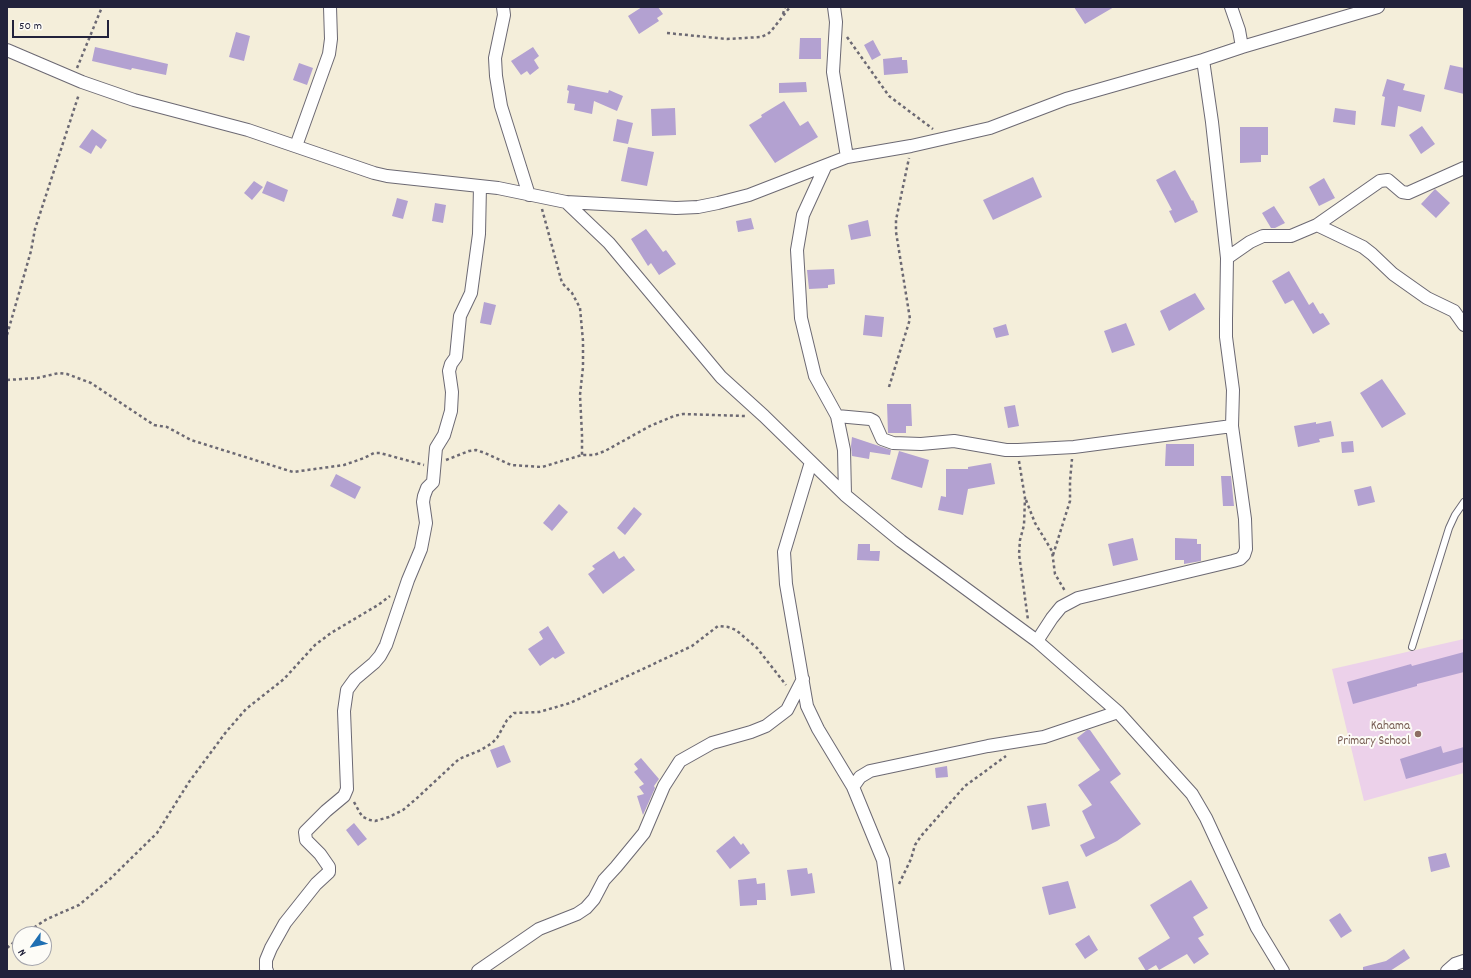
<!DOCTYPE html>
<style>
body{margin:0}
#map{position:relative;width:1471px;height:978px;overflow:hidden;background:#f4eeda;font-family:Dekko,sans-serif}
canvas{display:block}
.frame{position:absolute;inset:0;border:8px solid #22223b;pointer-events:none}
.north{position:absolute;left:12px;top:926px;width:40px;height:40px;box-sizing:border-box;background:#fdfcf7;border:1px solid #a5a5ac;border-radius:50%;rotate:237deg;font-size:11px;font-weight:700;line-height:16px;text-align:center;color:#22223b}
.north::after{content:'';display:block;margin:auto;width:14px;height:18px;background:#1f6fb2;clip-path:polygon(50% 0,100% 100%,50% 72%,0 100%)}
.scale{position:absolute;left:12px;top:20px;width:97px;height:18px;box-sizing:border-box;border:2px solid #22223b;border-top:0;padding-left:5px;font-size:12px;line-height:14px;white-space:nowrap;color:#22223b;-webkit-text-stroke:3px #fdfcf7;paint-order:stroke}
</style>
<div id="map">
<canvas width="1471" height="978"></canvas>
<div class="frame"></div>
<div class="north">N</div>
<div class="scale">50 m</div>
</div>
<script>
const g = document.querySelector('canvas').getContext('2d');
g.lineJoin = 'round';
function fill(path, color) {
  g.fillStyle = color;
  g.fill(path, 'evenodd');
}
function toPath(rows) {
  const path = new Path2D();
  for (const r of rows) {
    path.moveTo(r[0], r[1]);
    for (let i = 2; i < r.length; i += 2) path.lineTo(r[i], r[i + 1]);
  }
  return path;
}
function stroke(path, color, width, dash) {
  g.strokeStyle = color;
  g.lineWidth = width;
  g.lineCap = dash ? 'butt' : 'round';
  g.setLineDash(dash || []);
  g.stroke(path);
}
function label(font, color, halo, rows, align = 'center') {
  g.font = font + ' Dekko,sans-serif';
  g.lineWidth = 4;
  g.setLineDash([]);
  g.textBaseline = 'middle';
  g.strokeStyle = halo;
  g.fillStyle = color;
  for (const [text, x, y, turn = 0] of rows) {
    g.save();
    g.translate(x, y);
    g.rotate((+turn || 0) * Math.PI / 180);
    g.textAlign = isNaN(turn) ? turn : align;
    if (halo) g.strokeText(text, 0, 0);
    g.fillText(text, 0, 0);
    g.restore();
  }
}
fill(toPath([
 [1464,639,1464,773,1364,801,1332,669]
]), '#ecd1ea');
fill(toPath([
 [642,7,658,7,663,14,657,18,659,21,639,34,628,16],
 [1074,7,1114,7,1085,24],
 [236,32,250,36,244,61,229,57],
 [800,38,821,38,821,59,799,59],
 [873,40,881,55,872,60,864,45],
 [95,47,168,64,166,75,132,68,131,70,92,61],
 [533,47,539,56,534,60,539,68,530,75,527,71,521,75,511,61],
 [902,57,902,60,907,60,908,73,884,75,883,59],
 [299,63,313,68,307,85,293,80],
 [1450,65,1464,68,1464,94,1444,89],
 [1387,79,1405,84,1403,90,1425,95,1421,112,1398,106,1395,127,1381,125,1385,97,1382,96],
 [806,82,807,92,779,93,779,83],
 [568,85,608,93,609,90,623,96,617,111,594,101,592,114,574,110,575,104,567,103,569,91,567,90],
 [784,101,800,126,808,121,818,137,775,163,749,125,762,117,761,115],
 [675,108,676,135,652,136,651,109],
 [1335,108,1356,111,1355,125,1333,122],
 [617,119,633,123,628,144,613,141],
 [1422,126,1435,144,1421,154,1409,135],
 [1240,127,1268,127,1268,155,1261,155,1261,162,1240,163],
 [92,129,107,140,101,149,96,145,91,154,79,147],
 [628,147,654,152,647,186,621,181],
 [1175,170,1192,201,1193,200,1198,212,1175,223,1169,211,1172,210,1156,180],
 [1033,177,1042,197,993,220,983,200],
 [1324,178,1335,198,1319,206,1309,187],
 [254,181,263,187,252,200,244,193],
 [267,181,288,190,284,202,262,193],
 [1435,189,1450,203,1436,218,1421,204],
 [397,198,408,201,403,219,392,216],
 [435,203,446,205,443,223,432,221],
 [1274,206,1285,223,1275,228,1271,228,1262,213],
 [751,218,754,229,738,232,736,221],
 [868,220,871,236,851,240,848,225],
 [646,229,663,252,666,250,676,264,659,275,651,263,648,266,631,239],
 [834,269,835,284,828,285,828,288,809,289,807,270],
 [1289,271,1309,305,1313,302,1320,314,1323,313,1330,324,1313,334,1293,300,1285,304,1272,281],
 [1195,293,1205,309,1169,331,1160,311],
 [484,302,496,305,491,325,480,323],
 [865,315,884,317,882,337,863,335],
 [1126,323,1135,345,1112,353,1104,331],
 [1006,324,1009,335,996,338,993,328],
 [1382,379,1406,414,1382,428,1360,393],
 [887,404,911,404,912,426,906,426,906,433,888,433],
 [1015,405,1019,426,1008,428,1004,407],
 [1331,421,1334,436,1319,439,1320,442,1298,447,1294,426,1316,422,1316,424],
 [852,437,891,450,890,455,870,452,869,459,852,456,851,446],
 [1353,441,1354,452,1342,453,1341,442],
 [1166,444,1194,444,1194,466,1165,466],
 [899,451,929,460,922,488,891,479],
 [991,463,995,484,968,489,963,515,938,510,941,496,946,497,946,469,968,469,968,467],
 [336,474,361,487,355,499,330,486],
 [1221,476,1231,476,1234,506,1223,506],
 [1371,486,1375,502,1358,506,1354,490],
 [559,504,568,512,552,531,543,523],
 [634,507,642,514,625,535,617,528],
 [1133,538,1138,560,1113,566,1108,544],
 [1175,538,1197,539,1197,544,1201,544,1201,561,1184,564,1184,560,1175,560],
 [858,544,870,544,870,551,880,551,879,561,857,560],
 [614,551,619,559,624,556,635,570,603,594,588,574,595,569,592,566],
 [548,626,565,653,555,659,553,657,540,666,528,649,543,639,539,632],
 [1464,652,1464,672,1417,684,1417,686,1353,704,1347,682,1411,664,1412,666],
 [1087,730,1090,730,1121,774,1110,782,1141,824,1117,841,1086,857,1080,845,1095,838,1082,811,1092,805,1078,785,1100,770,1077,738],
 [504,745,511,762,497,768,490,750],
 [1441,746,1443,753,1464,747,1464,762,1406,779,1400,759],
 [641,758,659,779,654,786,655,788,643,815,637,796,644,794,639,787,644,784,634,772,638,769,634,764],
 [947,766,948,777,936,778,935,768],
 [1046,803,1050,826,1032,830,1027,806],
 [354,823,367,839,358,846,346,830],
 [734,836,741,845,743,843,750,853,730,869,716,851],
 [1446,853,1450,867,1431,872,1428,857],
 [807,868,808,874,812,873,815,893,791,896,787,870],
 [756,878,757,884,765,883,766,900,757,900,757,905,740,906,738,880],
 [1191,880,1208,908,1193,917,1204,935,1198,938,1209,954,1194,964,1187,954,1159,970,1156,965,1146,971,1138,958,1170,938,1150,905],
 [1068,881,1076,908,1049,915,1042,887],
 [1340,913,1352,931,1341,938,1329,920],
 [1089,935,1098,950,1085,959,1075,944],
 [1404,949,1410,958,1390,971,1363,971,1363,967,1386,961]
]), '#b3a1d1');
const lane = toPath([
 [1412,647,1449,528,1455,515,1464,502]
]);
const street = toPath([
 [503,7,504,15,495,58,496,76,501,106,529,195],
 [834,7,836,22,833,72,847,157],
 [1231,7,1239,30,1242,47],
 [7,50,82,82,134,100,248,130,374,173,387,176,498,188,566,202,609,243,721,377,764,416,845,495,901,541,1037,641,1118,712,1192,794,1206,818,1257,928,1283,971],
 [296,146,329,54,331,39,330,7],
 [825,167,803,215,797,250,801,318,815,376,837,416,844,450,845,495],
 [566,202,676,208,698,207,718,203,749,195,847,157,911,146,990,128,1066,99,1203,60,1242,47,1378,7],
 [1317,225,1363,247,1372,254,1393,274,1427,298,1454,311,1464,325],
 [1227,258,1250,242,1263,236,1291,236,1317,225,1380,181,1388,180,1402,192,1408,193,1464,168],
 [837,416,870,419,874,421,882,439,893,443,921,444,954,441,1006,450,1018,450,1074,447,1232,426],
 [811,462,784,552,786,584,807,706,818,729,853,787,883,860,898,971],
 [1037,641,1052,618,1061,607,1078,598,1233,561,1240,559,1244,555,1246,549,1245,519,1232,426,1233,390,1226,337,1226,320,1227,258,1212,122,1203,60],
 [853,787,860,777,870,771,988,746,1044,737,1118,712],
 [267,971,266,969,266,960,271,948,285,923,316,884,329,872,329,867,320,854,306,840,305,832,326,811,344,796,347,789,344,711,347,690,355,679,374,663,380,656,386,645,408,580,421,549,426,523,423,502,424,496,427,488,433,482,436,448,444,435,451,411,452,392,449,371,451,364,456,357,460,316,471,293,479,234,480,186],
 [478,971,539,929,577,914,586,908,594,899,604,880,616,867,644,833,664,786,680,761,712,743,751,732,766,726,787,710,803,679],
 [1447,971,1455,964,1464,961]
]);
stroke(lane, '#6c6973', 8);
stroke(street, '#6c6973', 14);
stroke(toPath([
 [783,14,785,7],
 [667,33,727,39,761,37,768,34,772,30,790,7],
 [847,37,889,96,933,129],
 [77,68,102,7],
 [542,209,562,283,572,293,580,308,583,341,583,367,580,395,582,435,582,455],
 [7,335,31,251,35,229,79,94],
 [7,380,37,378,59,373,67,374,91,383,154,425,167,427,191,440,293,472,344,465,364,458,374,453,380,453,424,465],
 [889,387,910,319,896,232,896,220,909,158],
 [446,460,469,451,476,450,485,453,511,465,542,467,582,455,594,455,605,451,650,426,674,416,683,414,745,416],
 [1019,461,1025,498,1024,525,1020,540,1019,554,1028,620],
 [1026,500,1035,523,1052,551,1055,574,1065,591],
 [1053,555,1070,501,1070,481,1072,459],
 [354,802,360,813,363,817,370,820,375,821,389,817,403,810,416,799,459,759,481,750,492,743,497,738,507,720,514,713,539,712,570,703,692,646,718,626,728,627,736,630,757,648,786,685],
 [899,884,911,859,915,845,921,836,965,786,1006,756],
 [24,934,47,919,79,905,110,879,157,833,189,782,226,732,246,709,284,679,315,645,331,633,378,605,390,596],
 [7,948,20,937]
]), '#6c6973', 2.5, [3, 3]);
stroke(lane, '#fff', 6);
stroke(street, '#fff', 12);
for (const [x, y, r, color] of [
 [1418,734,4,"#8d6e63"]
]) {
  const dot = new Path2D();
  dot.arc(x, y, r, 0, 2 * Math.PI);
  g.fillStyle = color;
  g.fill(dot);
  stroke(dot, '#fdfcf7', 1.5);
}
label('13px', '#785e54', '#fdfcf7', [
 ["Kahama",1410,727],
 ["Primary School",1410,742]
], 'right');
</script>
